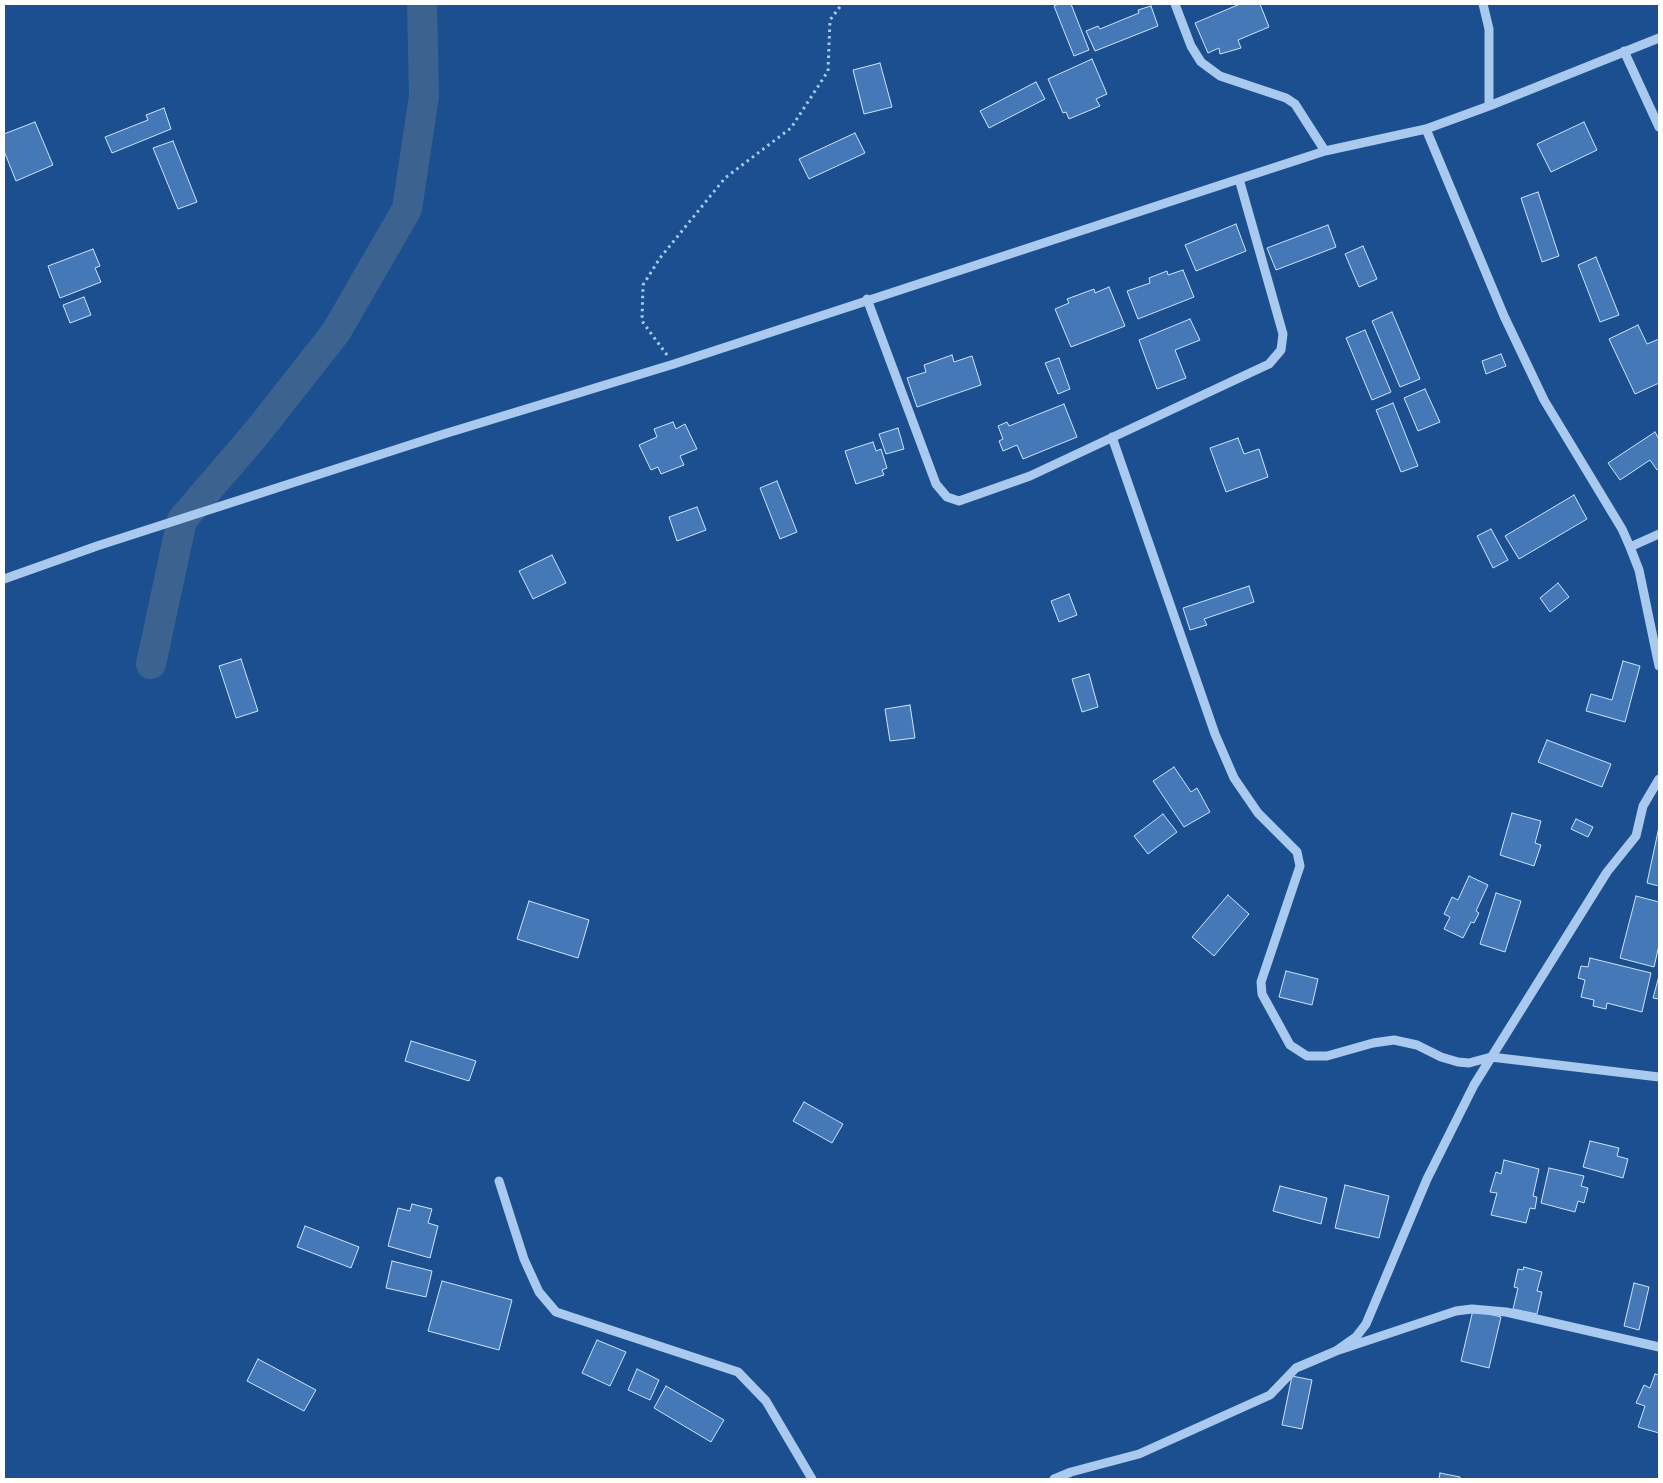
<!DOCTYPE html>
<style>
body{margin:0}
#map{position:relative;width:1663px;height:1483px;overflow:hidden;background:#1b4f8f;font-family:Quicksand,sans-serif}
canvas{display:block}
.frame{position:absolute;inset:0;border:5px solid #fff;pointer-events:none}
</style>
<div id="map">
<canvas width="1663" height="1483"></canvas>
<div class="frame"></div>
</div>
<script>
const g = document.querySelector('canvas').getContext('2d');
g.lineJoin = 'round';
function toPath(rows) {
  const path = new Path2D();
  for (const r of rows) {
    path.moveTo(r[0], r[1]);
    for (let i = 2; i < r.length; i += 2) path.lineTo(r[i], r[i + 1]);
  }
  return path;
}
function stroke(path, color, width, dash) {
  g.strokeStyle = color;
  g.lineWidth = width;
  g.lineCap = dash ? 'butt' : 'round';
  g.setLineDash(dash || []);
  g.stroke(path);
}
function fill(path, color) {
  g.fillStyle = color;
  g.fill(path, 'evenodd');
}
stroke(toPath([
 [151,664,182,520,259,430,336,332,407,209,424,96,422,4]
]), '#3c6290', 30);
const building = toPath([
 [1059,4,1071,4,1089,50,1074,56,1054,6,1059,4],
 [1240,4,1260,4,1269,27,1238,40,1241,48,1220,54,1219,48,1208,53,1195,23,1240,4],
 [1151,6,1158,26,1095,51,1086,31,1098,26,1100,29,1139,13,1138,10,1151,6],
 [1092,59,1107,94,1096,99,1100,106,1069,119,1066,112,1063,113,1048,79,1092,59],
 [880,63,892,107,864,114,853,70,880,63],
 [1036,82,1045,99,989,128,980,111,1036,82],
 [164,108,171,129,112,153,105,137,148,120,146,115,164,108],
 [35,122,53,165,16,181,4,151,4,134,35,122],
 [1584,122,1597,150,1551,172,1537,144,1584,122],
 [855,133,865,153,809,179,799,159,855,133],
 [173,141,197,202,178,209,153,148,173,141],
 [1538,192,1559,256,1542,262,1521,198,1538,192],
 [1236,224,1246,251,1196,271,1185,245,1236,224],
 [1328,225,1336,247,1276,270,1267,248,1328,225],
 [1363,246,1377,279,1359,287,1345,254,1363,246],
 [93,249,100,266,95,268,101,282,60,298,48,266,93,249],
 [1596,257,1619,315,1600,322,1578,265,1596,257],
 [1183,270,1194,297,1138,319,1127,291,1150,283,1149,278,1167,271,1168,275,1183,270],
 [1109,287,1125,326,1071,347,1055,309,1069,303,1067,299,1094,289,1095,293,1109,287],
 [84,297,91,315,70,323,63,305,84,297],
 [1392,312,1420,379,1400,387,1372,321,1392,312],
 [1190,319,1200,340,1175,350,1186,378,1157,389,1139,340,1190,319],
 [1638,325,1647,344,1659,339,1659,383,1635,394,1609,339,1638,325],
 [1365,330,1391,392,1372,400,1346,338,1365,330],
 [1501,354,1506,366,1486,374,1482,361,1501,354],
 [952,355,954,362,972,356,981,385,917,407,907,378,926,372,924,365,952,355],
 [1059,358,1070,389,1058,394,1045,363,1059,358],
 [1425,389,1440,422,1418,431,1404,398,1425,389],
 [1393,403,1418,466,1401,472,1376,410,1393,403],
 [1064,404,1077,437,1023,459,1017,445,1003,451,999,441,1003,439,998,426,1007,422,1009,426,1064,404],
 [673,422,676,429,685,424,697,449,680,456,684,465,661,474,658,467,651,470,639,445,657,437,654,429,673,422],
 [898,428,904,449,886,454,879,434,898,428],
 [1655,432,1659,439,1659,468,1657,470,1650,460,1620,480,1608,463,1655,432],
 [1238,438,1244,454,1259,449,1268,477,1226,492,1210,448,1238,438],
 [873,442,876,451,881,449,887,468,882,470,884,475,856,484,845,451,873,442],
 [777,481,797,532,780,539,760,488,777,481],
 [1574,495,1587,519,1519,559,1505,536,1574,495],
 [697,507,706,530,677,541,669,517,697,507],
 [1491,529,1508,560,1493,568,1477,536,1491,529],
 [552,555,566,583,533,599,519,571,552,555],
 [1558,583,1569,597,1550,612,1540,598,1558,583],
 [1249,586,1254,602,1204,619,1207,625,1190,630,1183,608,1249,586],
 [1069,594,1077,615,1059,622,1051,601,1069,594],
 [241,659,258,711,236,718,219,666,241,659],
 [1623,661,1640,666,1625,722,1586,711,1591,694,1612,700,1623,661],
 [1089,674,1098,707,1082,712,1072,679,1089,674],
 [910,705,915,738,890,741,885,709,910,705],
 [1547,740,1611,764,1602,787,1538,762,1547,740],
 [1174,767,1191,792,1197,788,1210,812,1184,827,1153,781,1174,767],
 [1512,813,1541,821,1535,843,1541,845,1534,866,1500,855,1512,813],
 [1163,814,1177,832,1148,854,1134,836,1163,814],
 [1576,819,1593,827,1588,837,1571,829,1576,819],
 [1659,827,1659,886,1647,883,1659,827],
 [1469,876,1488,885,1476,911,1479,913,1474,923,1471,922,1463,938,1444,929,1450,917,1444,914,1452,897,1458,900,1469,876],
 [1496,893,1521,901,1505,952,1480,944,1496,893],
 [1228,895,1249,914,1214,956,1192,937,1228,895],
 [1636,896,1659,902,1659,945,1654,967,1620,958,1636,896],
 [529,901,589,920,578,958,517,939,529,901],
 [1590,958,1651,973,1642,1012,1607,1003,1606,1009,1593,1006,1594,1000,1581,997,1585,980,1578,978,1581,966,1588,967,1590,958],
 [1286,971,1318,979,1312,1005,1279,997,1286,971],
 [1659,976,1659,999,1653,998,1659,976],
 [411,1041,476,1061,469,1081,405,1061,411,1041],
 [804,1102,843,1124,832,1143,793,1121,804,1102],
 [1590,1141,1619,1148,1617,1156,1628,1159,1623,1178,1583,1167,1590,1141],
 [1504,1160,1539,1169,1533,1196,1537,1197,1535,1209,1530,1208,1526,1223,1491,1215,1497,1193,1490,1192,1496,1172,1501,1174,1504,1160],
 [1549,1168,1584,1176,1581,1186,1588,1188,1584,1203,1578,1201,1575,1212,1541,1203,1549,1168],
 [1345,1185,1389,1196,1379,1238,1335,1228,1345,1185],
 [1280,1186,1327,1198,1321,1224,1273,1211,1280,1186],
 [412,1204,432,1209,428,1223,438,1226,430,1258,388,1246,398,1208,410,1211,412,1204],
 [305,1226,359,1247,351,1268,297,1247,305,1226],
 [392,1261,432,1271,426,1297,386,1288,392,1261],
 [1524,1267,1542,1272,1537,1291,1542,1292,1537,1314,1513,1309,1518,1288,1514,1287,1518,1269,1523,1270,1524,1267],
 [442,1281,512,1300,499,1350,428,1331,442,1281],
 [1634,1283,1649,1287,1639,1330,1624,1326,1634,1283],
 [1473,1310,1501,1317,1489,1368,1461,1361,1473,1310],
 [597,1340,626,1352,610,1386,582,1373,597,1340],
 [258,1359,316,1390,304,1411,247,1381,258,1359],
 [637,1369,659,1380,650,1400,628,1390,637,1369],
 [1655,1374,1659,1375,1659,1433,1638,1427,1645,1406,1636,1403,1644,1385,1650,1388,1655,1374],
 [1292,1376,1312,1380,1302,1429,1282,1425,1292,1376],
 [666,1386,724,1420,711,1442,654,1408,666,1386],
 [1440,1473,1460,1477,1460,1479,1439,1479,1440,1473]
]);
fill(building, '#4478b7');
stroke(building, '#cfe3fa', 1);
stroke(toPath([
 [667,355,642,321,643,285,660,258,725,178,791,128,828,71,830,20,842,4]
]), '#a9c9ee', 3, [2.5, 4]);
stroke(toPath([
 [1175,4,1191,46,1201,62,1220,76,1286,98,1295,104,1325,151],
 [1483,4,1489,29,1489,106],
 [1624,51,1659,127],
 [1426,129,1504,316,1544,400,1622,529,1630,547,1639,570,1659,666],
 [867,299,936,484,947,497,959,501,1030,476,1269,364,1281,350,1283,334,1239,179],
 [1112,437,1215,734,1234,778,1258,813,1297,852,1300,866,1261,982,1262,994,1290,1045,1307,1056,1327,1056,1373,1043,1394,1040,1417,1045,1441,1057,1458,1062,1469,1063,1491,1057,1659,1077],
 [1630,547,1659,534],
 [4,579,97,546,444,434,674,364,1239,179,1325,151,1426,129,1489,106,1659,38],
 [499,1181,524,1259,539,1292,556,1312,738,1372,766,1401,812,1479],
 [1336,1351,1356,1337,1366,1324,1427,1179,1474,1085,1607,872,1636,836,1643,806,1659,779],
 [1054,1479,1071,1472,1139,1454,1270,1395,1296,1368,1336,1351,1456,1311,1472,1309,1506,1312,1659,1347]
]), '#a9c9ee', 9);
</script>
